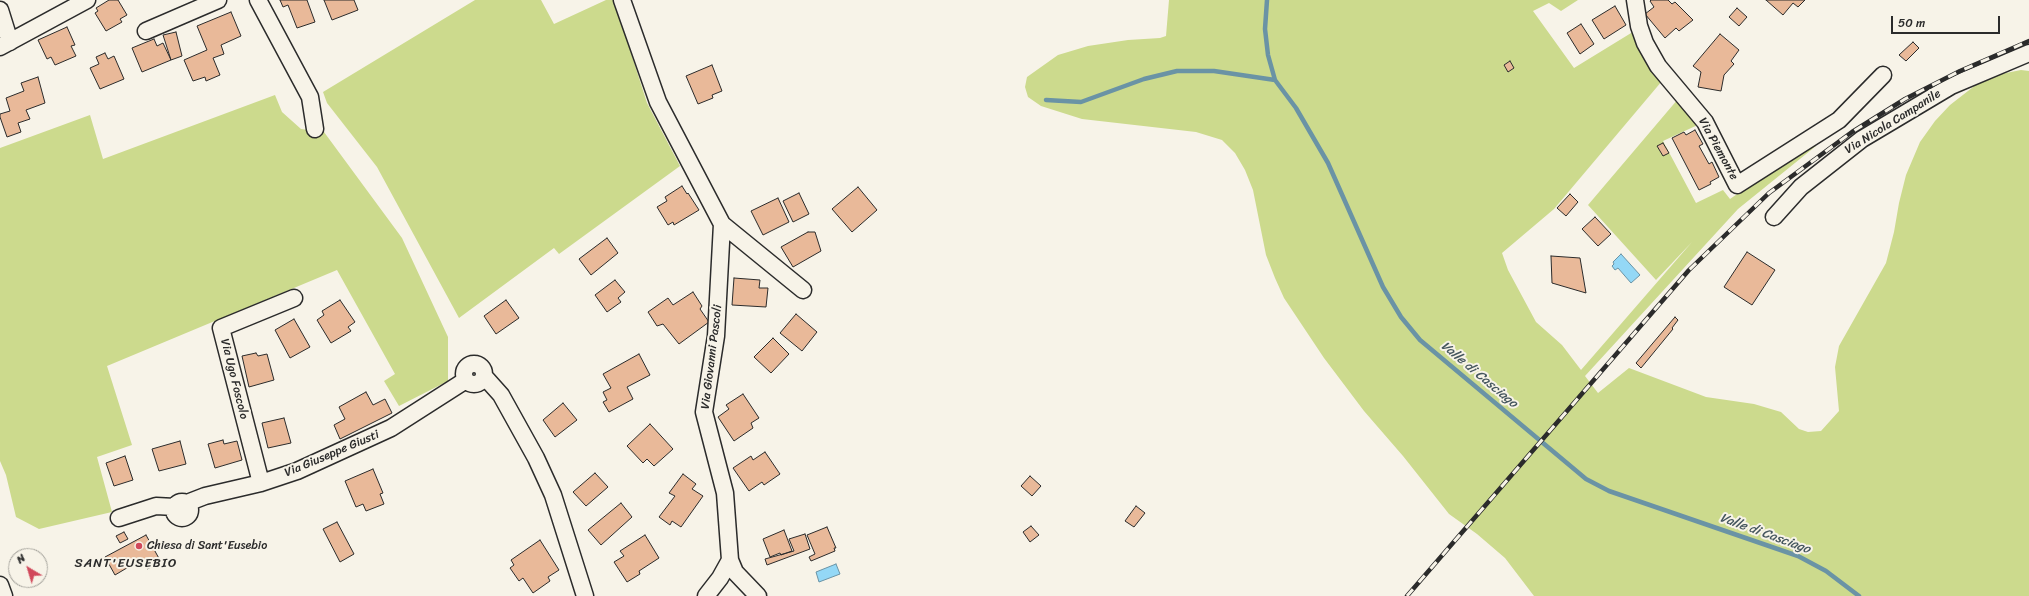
<!DOCTYPE html>
<style>
body{margin:0}
#map{position:relative;width:2029px;height:596px;overflow:hidden;background:#f7f3e8;font-family:Sriracha,sans-serif}
canvas{display:block}
.north{position:absolute;left:8px;top:548px;width:40px;height:40px;box-sizing:border-box;background:#f7f3e8;border:1px solid #a5a39c;border-radius:50%;rotate:322deg;font-size:11px;font-weight:700;line-height:16px;text-align:center;color:#2b2b2b}
.north::after{content:'';display:block;margin:auto;width:14px;height:18px;background:#d1495b;clip-path:polygon(50% 0,100% 100%,50% 72%,0 100%)}
.scale{position:absolute;left:1891px;top:16px;width:109px;height:18px;box-sizing:border-box;border:2px solid #2b2b2b;border-top:0;padding-left:5px;font-size:12px;line-height:14px;white-space:nowrap;color:#2b2b2b;-webkit-text-stroke:3px #f7f3e8;paint-order:stroke}
</style>
<div id="map">
<canvas width="2029" height="596"></canvas>
<div class="north">N</div>
<div class="scale">50 m</div>
</div>
<script>
const g = document.querySelector('canvas').getContext('2d');
g.lineJoin = 'round';
function fill(path, color) {
  g.fillStyle = color;
  g.fill(path, 'evenodd');
}
function toPath(rows) {
  const path = new Path2D();
  for (const r of rows) {
    if (r.length === 3) {
      path.moveTo(r[0] + r[2], r[1]);
      path.arc(r[0], r[1], r[2], 0, 2 * Math.PI);
      continue;
    }
    path.moveTo(r[0], r[1]);
    for (let i = 2; i < r.length; i += 2) path.lineTo(r[i], r[i + 1]);
  }
  return path;
}
function stroke(path, color, width, dash) {
  g.strokeStyle = color;
  g.lineWidth = width;
  g.lineCap = dash ? 'butt' : 'round';
  g.setLineDash(dash || []);
  g.stroke(path);
}
function label(font, color, halo, rows, align = 'center') {
  g.font = font + ' Sriracha,sans-serif';
  g.lineWidth = 4;
  g.setLineDash([]);
  g.textBaseline = 'middle';
  g.strokeStyle = halo;
  g.fillStyle = color;
  for (const [text, x, y, turn = 0] of rows) {
    g.save();
    g.translate(x, y);
    g.rotate((+turn || 0) * Math.PI / 180);
    g.textAlign = isNaN(turn) ? turn : align;
    if (halo) g.strokeText(text, 0, 0);
    g.fillText(text, 0, 0);
    g.restore();
  }
}
fill(toPath([
 [475,0,541,0,554,24,606,0,614,0,647,103,680,166,559,254,554,248,459,318,377,167,327,103,323,92],
 [1169,0,1578,0,1561,11,1549,3,1533,11,1574,68,1636,30,1662,81,1554,209,1502,253,1508,270,1536,322,1562,345,1581,370,1692,242,1656,280,1588,205,1678,99,1702,123,1663,141,1696,203,1723,190,1730,199,1812,142,1816,146,1738,209,1585,376,1598,393,1629,368,1706,397,1754,404,1781,412,1799,429,1808,432,1821,431,1839,411,1835,367,1839,346,1886,263,1894,232,1899,203,1906,175,1920,142,1935,121,1950,105,1986,77,2021,70,2029,71,2029,596,1534,596,1505,558,1477,534,1449,514,1403,456,1364,411,1324,358,1284,298,1275,278,1266,255,1253,190,1245,170,1235,153,1222,140,1196,132,1082,119,1041,106,1028,97,1025,87,1027,77,1058,55,1088,46,1128,40,1160,38,1166,36],
 [275,95,282,112,301,129,324,132,402,238,448,337,448,381,399,406,384,381,395,374,337,270,107,366,132,445,97,457,112,512,39,529,16,517,6,475,0,461,0,148,90,115,103,159]
]), '#ccda8d');
const water = toPath([
 [1621,254,1640,275,1631,283,1618,268,1615,270,1612,266,1614,264,1613,262,1621,254],
 [836,564,840,574,819,582,816,572,836,564]
]);
fill(water, '#94d8f6');
stroke(water, '#6a93a5', 1);
stroke(toPath([
 [1267,0,1265,29,1268,55,1275,80,1296,108,1328,163,1383,287,1401,317,1420,340,1586,479,1609,491,1798,556,1826,571,1859,596],
 [1046,100,1081,102,1144,79,1177,71,1214,71,1275,80]
]), '#6a93a5', 4.5);
const building = toPath([
 [109,0,118,0,127,15,120,19,122,22,106,31,95,13,98,11,96,8,109,0],
 [280,0,307,0,315,22,297,28,288,5,283,7,280,0],
 [324,0,354,0,358,10,332,20,324,0],
 [1651,0,1668,0,1672,4,1675,2,1693,20,1679,31,1676,28,1665,38,1645,14,1654,7,1650,1,1651,0],
 [1766,0,1805,0,1798,7,1793,3,1783,15,1766,0],
 [1615,6,1626,25,1604,39,1592,20,1615,6],
 [1737,8,1747,17,1739,26,1729,17,1737,8],
 [231,12,241,36,221,45,224,54,213,58,220,75,206,81,205,77,193,81,184,60,207,50,197,26,231,12],
 [1581,24,1594,44,1580,54,1567,33,1581,24],
 [67,27,75,45,71,46,76,56,55,65,51,57,47,59,38,40,67,27],
 [176,32,182,56,171,60,163,35,176,32],
 [1720,34,1739,50,1731,61,1734,64,1724,75,1721,91,1698,87,1701,72,1693,66,1720,34],
 [154,39,157,46,163,43,171,60,142,72,132,48,154,39],
 [1913,42,1919,48,1906,61,1899,55,1913,42],
 [105,53,108,59,114,56,124,79,100,89,90,68,99,64,96,57,105,53],
 [1510,61,1514,68,1508,72,1504,65,1510,61],
 [712,65,722,91,712,95,713,98,698,104,686,76,712,65],
 [38,77,45,103,26,110,30,119,18,123,21,132,7,137,0,117,0,114,10,111,6,98,24,91,21,83,38,77],
 [1695,130,1703,144,1699,146,1709,164,1712,162,1719,177,1710,182,1711,184,1699,190,1672,138,1684,132,1686,135,1695,130],
 [1663,143,1669,153,1663,156,1657,146,1663,143],
 [682,186,687,194,688,193,699,210,674,225,673,222,668,225,657,207,667,201,665,197,682,186],
 [858,187,877,210,852,232,832,209,858,187],
 [799,193,809,214,793,222,783,201,799,193],
 [1570,194,1578,202,1566,216,1557,208,1570,194],
 [778,198,789,222,763,235,751,211,778,198],
 [1595,217,1611,234,1598,246,1582,229,1595,217],
 [808,232,815,232,821,251,793,267,781,247,808,232],
 [607,238,618,253,591,275,579,259,607,238],
 [1747,252,1775,270,1752,305,1724,287,1747,252],
 [1551,256,1580,258,1586,293,1552,283,1551,256],
 [734,278,760,280,759,288,768,288,766,307,732,305,734,278],
 [615,280,625,292,618,298,621,302,607,312,595,295,615,280],
 [693,292,702,306,700,309,709,322,679,344,663,324,657,326,648,312,668,298,673,305,693,292],
 [340,300,355,322,348,327,351,331,331,343,317,320,324,315,322,311,340,300],
 [506,300,519,318,496,334,484,316,506,300],
 [796,314,817,332,802,351,780,333,796,314],
 [1675,317,1678,320,1672,328,1673,329,1641,368,1636,363,1675,317],
 [294,319,310,347,290,358,275,330,294,319],
 [773,338,789,354,771,373,754,357,773,338],
 [256,353,258,356,267,354,274,380,249,387,242,356,256,353],
 [639,354,650,375,627,387,633,399,609,412,603,402,607,400,603,392,611,388,603,374,639,354],
 [366,392,373,405,385,399,392,413,340,439,334,425,345,419,339,407,366,392],
 [743,394,759,418,751,423,753,428,734,441,718,417,729,409,726,405,743,394],
 [563,403,577,420,555,437,543,420,563,403],
 [284,418,291,443,268,448,262,423,284,418],
 [650,424,673,449,654,466,647,459,643,463,627,446,650,424],
 [223,440,224,444,237,441,242,460,215,468,208,444,223,440],
 [180,441,186,464,159,471,152,449,180,441],
 [765,452,780,474,764,485,762,482,749,491,733,468,751,456,753,460,765,452],
 [125,456,133,480,114,486,106,463,125,456],
 [373,469,383,493,380,494,384,504,366,511,363,504,356,507,345,481,373,469],
 [595,473,608,487,586,506,573,492,595,473],
 [683,474,696,484,692,489,703,496,681,527,672,521,670,525,659,517,675,496,669,493,683,474],
 [1030,476,1041,486,1032,496,1021,486,1030,476],
 [621,503,632,517,601,545,588,530,621,503],
 [1136,506,1145,513,1134,527,1125,521,1136,506],
 [337,522,354,554,340,562,323,529,337,522],
 [1031,526,1039,535,1030,542,1023,532,1031,526],
 [827,527,836,548,834,548,835,551,811,561,809,557,815,554,807,535,827,527],
 [784,530,792,551,781,555,780,553,770,557,763,539,784,530],
 [124,532,128,539,120,543,116,536,124,532],
 [805,534,810,549,767,565,765,559,794,551,789,539,805,534],
 [146,535,161,562,147,569,142,559,115,575,105,557,146,535],
 [645,535,659,558,639,571,640,574,627,582,614,562,624,556,620,551,645,535],
 [540,540,559,570,548,577,550,581,533,593,523,578,519,581,510,568,514,565,511,560,540,540]
]);
fill(building, '#e9b999');
stroke(building, '#2b2b2b', 1);
const minor = toPath([
 [258,0,310,97,315,129],
 [622,0,658,102,722,224,803,290],
 [1635,0,1639,26,1645,43,1658,66,1705,122,1737,185,1839,120,1883,75],
 [0,10,10,42],
 [146,31,218,0],
 [0,47,87,0],
 [1774,217,1801,187,1862,139,1951,86,2029,53],
 [722,224,716,336,704,412,725,493,730,560,735,572,758,596],
 [474,374,10],
 [484,376,501,395,536,458,553,495,585,596],
 [261,483,221,328,294,298],
 [182,510,8],
 [187,503,205,496,261,483,297,471,391,428,466,380],
 [119,518,156,506,175,507],
 [0,585,4,596],
 [706,596,720,578,730,560]
]);
stroke(minor, '#2b2b2b', 19);
stroke(minor, '#f7f3e8', 16);
const rail = toPath([
 [1407,596,1689,270,1769,193,1852,132,1905,99,1960,71,2029,41]
]);
stroke(rail, '#2b2b2b', 4.5);
stroke(rail, '#f7f3e8', 3, [9]);
for (const [x, y, r, color] of [
 [139,546,4,"#d1495b"]
]) {
  const dot = new Path2D();
  dot.arc(x, y, r, 0, 2 * Math.PI);
  g.fillStyle = color;
  g.fill(dot);
  stroke(dot, '#f7f3e8', 1.5);
}
label('12px', '#2b2b2b', '#f7f3e8', [
 ["Via Nicola Campanile",1893,122,-32],
 ["Via Piemonte",1718,149,61],
 ["Via Giovanni Pascoli",712,357,-83],
 ["Via Ugo Foscolo",234,379,76],
 ["Via Giuseppe Giusti",332,454,-23]
]);
label('12px', '#2b2b2b', '#f7f3e8', [
 ["Chiesa di Sant'Eusebio",147,546]
], 'left');
label('italic 13px', '#45565e', '#f7f3e8', [
 ["Valle di Casciago",1479,375,40],
 ["Valle di Casciago",1765,534,20]
]);
g.letterSpacing = '1px';
label('13px', '#2b2b2b', '#f7f3e8', [
 ["SANT'EUSEBIO",126,564]
]);
g.letterSpacing = '0px';
</script>
